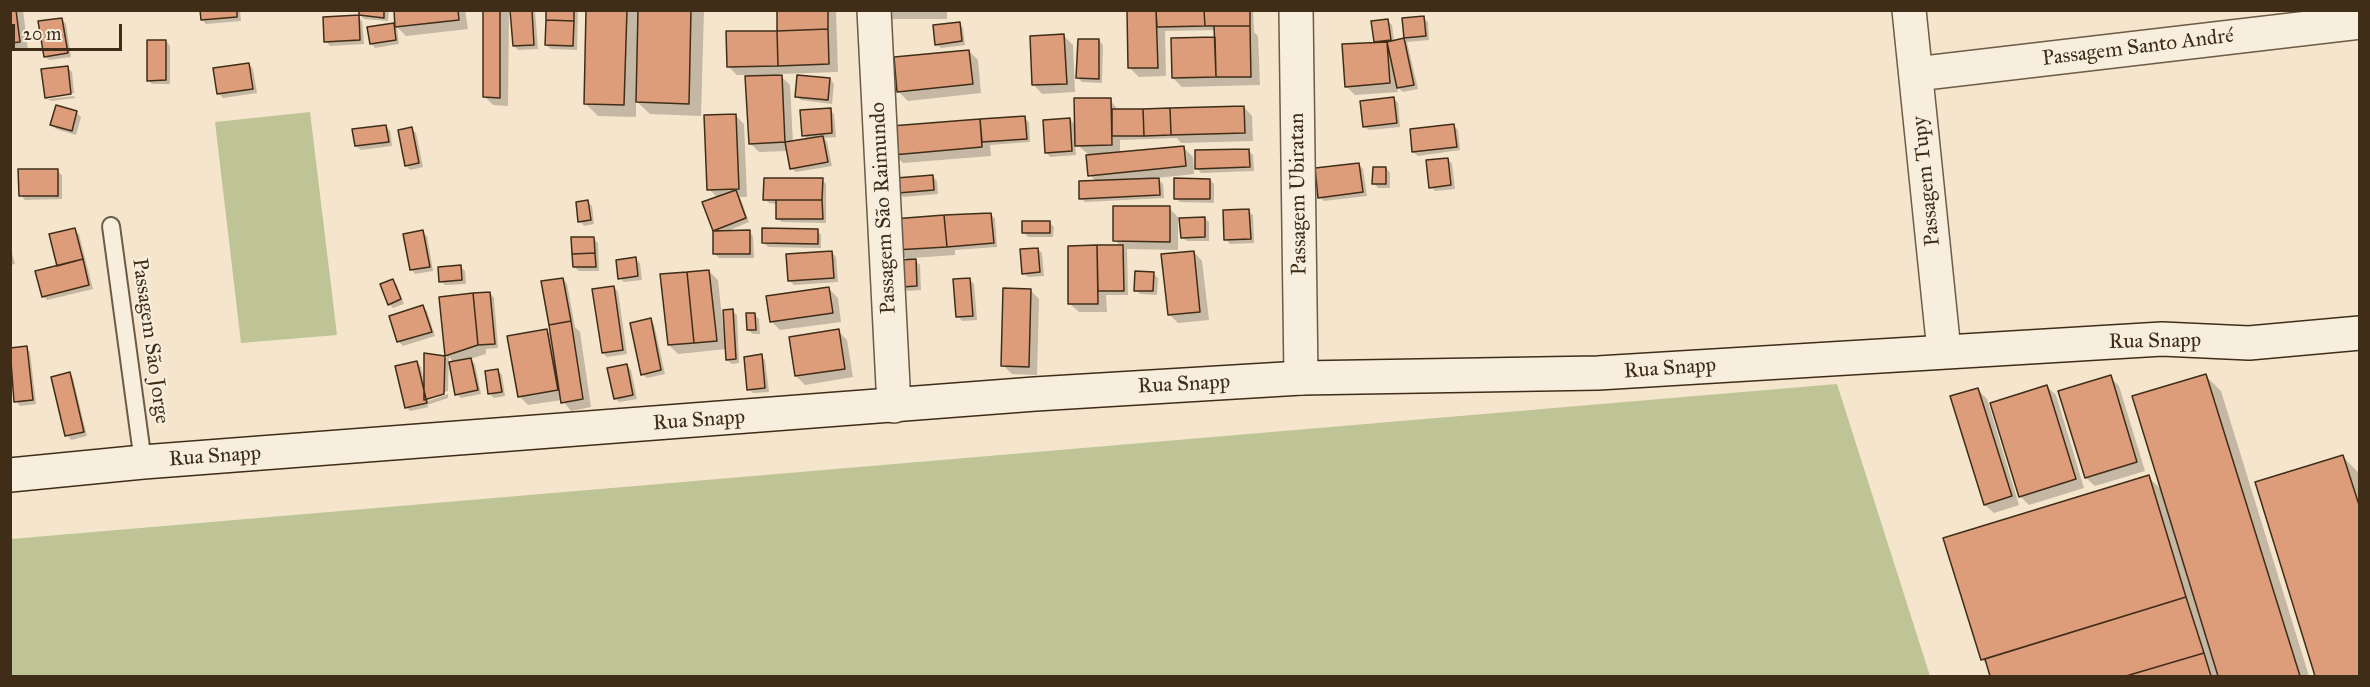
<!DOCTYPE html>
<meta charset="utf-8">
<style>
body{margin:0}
#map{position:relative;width:2370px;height:687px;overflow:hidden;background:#f5e5cc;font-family:"IM FELL Great Primer",serif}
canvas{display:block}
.frame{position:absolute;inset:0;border:12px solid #3f2d18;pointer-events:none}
.scale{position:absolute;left:12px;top:24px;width:110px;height:27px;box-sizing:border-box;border:3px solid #3f2d18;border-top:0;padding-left:8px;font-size:18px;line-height:21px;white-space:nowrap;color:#3f2d18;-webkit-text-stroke:4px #f8eede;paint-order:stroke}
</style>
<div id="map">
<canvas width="2370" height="687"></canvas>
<div class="frame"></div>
<div class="scale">20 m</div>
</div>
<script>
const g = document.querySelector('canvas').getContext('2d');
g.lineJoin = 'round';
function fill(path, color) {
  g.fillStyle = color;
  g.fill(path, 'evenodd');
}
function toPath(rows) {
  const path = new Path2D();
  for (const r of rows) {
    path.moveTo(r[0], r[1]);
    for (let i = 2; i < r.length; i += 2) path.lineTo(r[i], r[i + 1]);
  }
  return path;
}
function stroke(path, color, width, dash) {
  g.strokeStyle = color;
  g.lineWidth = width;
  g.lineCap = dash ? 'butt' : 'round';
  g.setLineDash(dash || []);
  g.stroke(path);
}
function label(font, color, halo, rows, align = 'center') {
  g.font = font + ' "IM FELL Great Primer",serif';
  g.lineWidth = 4.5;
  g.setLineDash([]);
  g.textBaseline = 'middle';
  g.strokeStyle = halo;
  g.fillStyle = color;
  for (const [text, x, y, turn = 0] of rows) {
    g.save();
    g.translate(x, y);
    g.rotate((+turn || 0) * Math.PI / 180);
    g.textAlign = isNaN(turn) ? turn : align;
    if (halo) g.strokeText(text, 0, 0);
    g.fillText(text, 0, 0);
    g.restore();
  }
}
fill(toPath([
 [310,112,337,335,241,343,215,122],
 [1837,384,1930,676,11,676,11,539]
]), '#bec496');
fill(toPath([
 [10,10,23,10,28,50,10,51],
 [201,10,240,10,241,21,206,24,202,19],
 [361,10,389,10,388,21,364,19,360,15],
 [395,10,465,10,468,29,406,36,397,27,399,44,375,48,371,43,393,24,397,28],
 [485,10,509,11,508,106,493,105,484,96],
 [512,10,535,10,538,49,518,50,514,46],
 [548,10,578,10,577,50,551,49,546,45],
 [588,10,704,10,701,116,650,114,636,101,636,117,598,116,585,103],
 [778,10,836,10,838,72,779,74,790,85,793,143,808,140,804,135,830,110,834,114,836,137,824,138,827,142,832,166,796,172,791,168,788,151,759,152,750,143,756,75,737,75,728,66,778,32],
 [878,10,947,10,947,19,886,19],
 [1128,10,1253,10,1254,32,1258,36,1260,85,1182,87,1173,78,1216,38,1216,30,1165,31,1166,76,1139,77,1130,68],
 [358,17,362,21,364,44,330,46,326,41],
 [1423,18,1428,22,1429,40,1407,42,1418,89,1403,92,1397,87,1398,92,1355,95,1346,86,1378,44,1375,42,1387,20,1392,25,1394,42,1406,39,1404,19],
 [62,20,66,24,71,57,49,60,45,56],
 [959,23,963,28,965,45,941,48,936,44],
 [1064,36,1073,45,1075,92,1042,94,1034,85],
 [1099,40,1103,45,1102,83,1082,82,1078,78],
 [166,41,170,46,170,84,152,84,148,80],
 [969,51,978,60,981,93,908,101,899,92],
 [249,64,253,69,257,93,223,98,219,94],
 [67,67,72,72,74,93,48,96,48,99,46,97],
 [830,79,834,84,832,104,801,100,797,96],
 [74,96,75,98,51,101,48,99],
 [1394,99,1398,103,1400,127,1369,130,1364,126],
 [1110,100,1119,111,1244,107,1252,116,1253,141,1181,143,1177,138,1120,140,1120,154,1184,148,1193,157,1194,174,1157,178,1163,184,1164,198,1085,202,1081,198,1097,182,1090,175,1088,154,1075,143,1076,155,1050,157,1046,152,1070,119,1076,126],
 [76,112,81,117,76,135,56,129,52,125],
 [735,115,744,124,747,197,740,197,749,222,725,232,749,232,753,236,754,258,719,258,715,254,714,230,718,198,709,189],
 [1024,118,1029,122,1030,142,990,145,991,156,903,163,894,154,892,128],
 [1453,125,1458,130,1460,150,1418,156,1413,152],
 [385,126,390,131,392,146,361,150,356,146],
 [412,129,416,133,423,167,410,170,406,165],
 [1249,151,1253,155,1254,171,1201,173,1197,168],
 [1448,159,1452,164,1455,189,1435,191,1431,187],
 [1359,165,1363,169,1367,196,1324,201,1319,197],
 [1386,168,1390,173,1390,188,1378,188,1374,183],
 [57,171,62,175,62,199,25,200,21,195],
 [932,176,937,181,938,194,903,197,899,193],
 [822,180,826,184,826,223,782,222,777,218,777,204,769,203,765,199],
 [1210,180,1214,184,1214,203,1180,202,1176,198],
 [587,202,592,206,594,224,584,226,580,221],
 [1169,208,1178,217,1178,250,1127,249,1128,295,1106,295,1107,312,1079,312,1070,304,1069,247,1121,246,1115,240],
 [1248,211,1253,215,1254,243,1230,244,1226,239],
 [991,214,995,219,997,247,955,250,955,255,912,258,920,265,921,290,907,291,903,286,909,261,897,250],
 [1204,218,1209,222,1209,241,1187,241,1182,237],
 [1049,222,1054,227,1053,237,1028,237,1024,232],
 [74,230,79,234,93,289,47,300,43,296],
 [817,230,821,235,821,248,768,247,764,243],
 [422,232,427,236,433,271,415,274,411,269],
 [594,239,598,243,599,271,579,271,574,267],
 [10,247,15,264,10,265],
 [1037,249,1042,253,1044,276,1028,277,1023,273],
 [832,252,836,257,838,282,794,285,790,281],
 [1194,252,1202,261,1209,320,1178,323,1169,314],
 [635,259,640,263,642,280,624,282,620,278],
 [461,267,465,271,466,284,445,285,441,281],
 [709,271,718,280,724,337,726,337,733,311,737,315,739,363,732,364,727,360,727,349,678,354,669,345],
 [1153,274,1158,278,1157,295,1140,294,1136,290],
 [563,279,567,284,575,327,580,332,591,407,571,411,562,400,528,405,519,396,547,331,552,336],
 [970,280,974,284,977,320,962,321,958,316],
 [393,281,397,285,404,304,393,308,389,304],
 [614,287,618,292,627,354,607,357,603,353],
 [829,289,838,298,841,322,780,330,771,321],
 [1030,290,1039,299,1037,375,1012,374,1003,365],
 [490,293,494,298,498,348,486,349,486,354,470,359,475,364,481,394,461,398,457,394,454,363,449,357,448,391,428,397,428,401,448,394,448,398,427,405,429,407,410,411,406,407,417,362,421,367,424,382,426,354,447,358,440,298],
 [423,307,427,311,435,336,403,346,399,342,391,317],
 [754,314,759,319,760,334,753,334,748,330],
 [650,320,654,324,665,374,647,378,642,374],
 [838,331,847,340,853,377,805,385,796,376],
 [26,348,30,352,36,404,20,406,16,401,10,350],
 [761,356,765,360,769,392,753,393,749,389],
 [627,366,631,370,637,399,619,402,615,398],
 [498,371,502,375,505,396,494,398,490,394],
 [69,374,73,378,87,436,71,440,67,435],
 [2206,376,2221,391,2309,676,1992,676,1988,666,1982,659,2148,477,2163,491],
 [2110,377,2119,386,2145,471,2095,486,2086,478],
 [2047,387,2056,395,2084,488,2029,505,2020,496],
 [1978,390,1987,399,2019,505,1994,513,1985,505],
 [2343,457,2358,472,2360,477,2360,676,2316,676,2257,483]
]), '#0003');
const building = toPath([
 [10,10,16,10,20,42,10,43,10,10],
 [200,10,237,10,237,17,201,20,200,10],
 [359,10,384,10,384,18,359,15,359,10],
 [394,10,458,10,459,20,395,27,394,10],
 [483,10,500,10,500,98,483,97,483,10],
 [510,10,532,10,534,45,513,46,510,10],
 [546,10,574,10,574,21,546,20,546,10],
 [586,10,627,10,624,105,584,104,586,10],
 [638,10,691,10,689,104,636,102,638,10],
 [777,10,828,10,828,29,777,31,777,10],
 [1127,10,1156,10,1158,68,1128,68,1127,10],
 [1156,10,1204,10,1205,26,1157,27,1156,10],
 [1204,10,1250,10,1250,26,1205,26,1204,10],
 [359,15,360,40,324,42,323,17,359,15],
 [1424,16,1426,36,1404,38,1402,18,1424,16],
 [62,18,68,53,44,57,38,21,62,18],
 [1388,19,1391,40,1374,42,1371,21,1388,19],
 [546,20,574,21,573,46,545,45,546,20],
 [960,22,962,41,935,45,933,25,960,22],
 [394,23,396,40,370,44,367,27,394,23],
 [1214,26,1250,26,1251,77,1216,77,1214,26],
 [828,29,829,64,778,66,777,31,828,29],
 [726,31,777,31,778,66,727,67,726,31],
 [1064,34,1067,84,1032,85,1030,36,1064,34],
 [1215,37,1216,77,1172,78,1171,38,1215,37],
 [1404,38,1414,85,1397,88,1387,42,1404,38],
 [1078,39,1099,39,1099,79,1076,78,1078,39],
 [147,40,166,40,166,80,147,81,147,40],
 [1387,42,1390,83,1345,87,1342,44,1387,42],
 [969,50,973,84,897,92,894,57,969,50],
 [249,63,253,89,217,94,213,68,249,63],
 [68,66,71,94,45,98,41,69,68,66],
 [782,75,785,142,749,144,745,76,782,75],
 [797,75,830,78,828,100,795,97,797,75],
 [1394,97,1397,123,1363,127,1360,101,1394,97],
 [1074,98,1111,98,1112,145,1075,146,1074,98],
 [56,105,77,111,72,131,50,125,56,105],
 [1244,106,1245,133,1171,135,1170,108,1244,106],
 [831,108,832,133,802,136,800,110,831,108],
 [1170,108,1171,135,1144,136,1143,109,1170,108],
 [1112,109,1143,109,1144,136,1112,136,1112,109],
 [736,114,739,189,707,190,704,115,736,114],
 [1025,116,1027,139,982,142,980,119,1025,116],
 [1070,118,1072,151,1045,153,1043,120,1070,118],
 [980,119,982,147,893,155,891,126,980,119],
 [1454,124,1457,147,1412,152,1410,129,1454,124],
 [386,125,389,142,355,146,352,129,386,125],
 [412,127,419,163,405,166,398,130,412,127],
 [823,136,828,162,790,169,785,142,823,136],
 [1184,146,1186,166,1088,176,1086,155,1184,146],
 [1249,149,1250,167,1195,169,1195,150,1249,149],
 [1448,158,1451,185,1429,188,1426,160,1448,158],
 [1359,163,1363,192,1318,198,1315,168,1359,163],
 [1373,167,1386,167,1386,184,1372,184,1373,167],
 [18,169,58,169,58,196,19,196,18,169],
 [933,175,934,190,898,193,896,178,933,175],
 [764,178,823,178,822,200,763,200,764,178],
 [1159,178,1160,195,1079,199,1079,181,1159,178],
 [1174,178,1210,179,1210,199,1174,199,1174,178],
 [736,190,746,218,713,231,702,202,736,190],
 [588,200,591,220,578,222,576,202,588,200],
 [776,200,822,200,823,219,776,219,776,200],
 [1113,206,1170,206,1170,242,1113,241,1113,206],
 [1249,209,1251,239,1224,240,1223,210,1249,209],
 [991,213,994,243,947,247,944,215,991,213],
 [944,215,947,247,895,250,893,219,944,215],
 [1205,217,1205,237,1181,238,1179,218,1205,217],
 [1022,221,1050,221,1050,233,1022,233,1022,221],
 [75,228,83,259,57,266,49,234,75,228],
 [762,228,818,229,818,244,762,243,762,228],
 [423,230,430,267,410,270,403,234,423,230],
 [750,230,750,254,713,254,713,231,750,230],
 [571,237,594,237,595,253,572,254,571,237],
 [1097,245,1123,245,1124,291,1098,291,1097,245],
 [1097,245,1098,304,1068,304,1068,246,1097,245],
 [1038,248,1040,272,1022,274,1020,249,1038,248],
 [832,251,834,278,788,281,786,254,832,251],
 [1194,251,1200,312,1168,315,1161,254,1194,251],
 [595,253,596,267,573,267,572,254,595,253],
 [636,257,638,276,618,279,616,260,636,257],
 [83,259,89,285,42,297,35,271,83,259],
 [916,259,917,286,901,287,900,260,916,259],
 [461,265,462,280,439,282,438,267,461,265],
 [709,270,717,341,694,343,687,272,709,270],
 [1135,271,1154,272,1153,291,1134,291,1135,271],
 [687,272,694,343,668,345,660,274,687,272],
 [563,278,571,321,549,325,541,281,563,278],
 [970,278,973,316,956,317,953,279,970,278],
 [393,279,401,299,388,305,380,284,393,279],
 [614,286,623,350,602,353,592,289,614,286],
 [829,287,833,313,770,322,766,296,829,287],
 [1003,288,1031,289,1029,367,1001,366,1003,288],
 [490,292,495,344,478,345,473,293,490,292],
 [473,293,478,345,445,356,439,297,473,293],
 [423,305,432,332,397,342,389,316,423,305],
 [733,309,736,359,726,360,723,310,733,309],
 [746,313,755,313,756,330,747,330,746,313],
 [651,318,661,370,641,375,630,323,651,318],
 [571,321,583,399,561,403,549,325,571,321],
 [547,329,558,390,518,397,507,336,547,329],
 [839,329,845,369,795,376,789,337,839,329],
 [27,346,33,400,14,402,10,348,27,346],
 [424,353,445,356,444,394,424,400,424,353],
 [762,354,765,388,747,390,744,357,762,354],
 [471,358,478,390,455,395,449,362,471,358],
 [417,361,427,403,405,408,395,366,417,361],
 [627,364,633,395,614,399,607,368,627,364],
 [498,369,502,392,488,394,485,371,498,369],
 [70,372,84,432,65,436,51,377,70,372],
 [2206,374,2300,676,2218,676,2132,396,2206,374],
 [2111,375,2137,462,2085,478,2058,391,2111,375],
 [2047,385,2076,479,2019,497,1990,403,2047,385],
 [1978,388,2012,496,1984,505,1950,396,1978,388],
 [2343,455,2360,508,2360,676,2315,676,2255,482,2343,455],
 [2149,475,2186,597,1981,660,1943,538,2149,475],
 [2186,597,2204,653,2126,676,1990,676,1985,659,2186,597],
 [2204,653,2211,676,2126,676,2204,653]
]);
fill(building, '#dd9c7a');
stroke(building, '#3f2d18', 1.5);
const lane = toPath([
 [111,226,143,462]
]);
const street = toPath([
 [874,10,894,406],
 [1296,10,1301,378],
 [1909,10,1944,351],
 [1916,74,2360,22]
]);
const secondary = toPath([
 [10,475,143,462,1035,394,1301,378,1598,373,2162,339,2249,343,2360,333]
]);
stroke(lane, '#6c5b45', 20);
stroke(street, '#6c5b45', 36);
stroke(secondary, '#3f2d18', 36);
stroke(lane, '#f8eede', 16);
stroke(street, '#f8eede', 33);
stroke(secondary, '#f8eede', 33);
label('21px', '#3f2d18', '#f8eede', [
 ["Passagem Santo André",2138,48,-7],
 ["Passagem Tupy",1927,181,-96],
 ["Passagem Ubiratan",1299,194,-91],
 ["Passagem São Raimundo",884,208,-93],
 ["Passagem São Jorge",150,341,82],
 ["Rua Snapp",2155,342,-1],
 ["Rua Snapp",1670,369,-4],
 ["Rua Snapp",1184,385,-3],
 ["Rua Snapp",699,421,-4],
 ["Rua Snapp",215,457,-4]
]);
</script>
